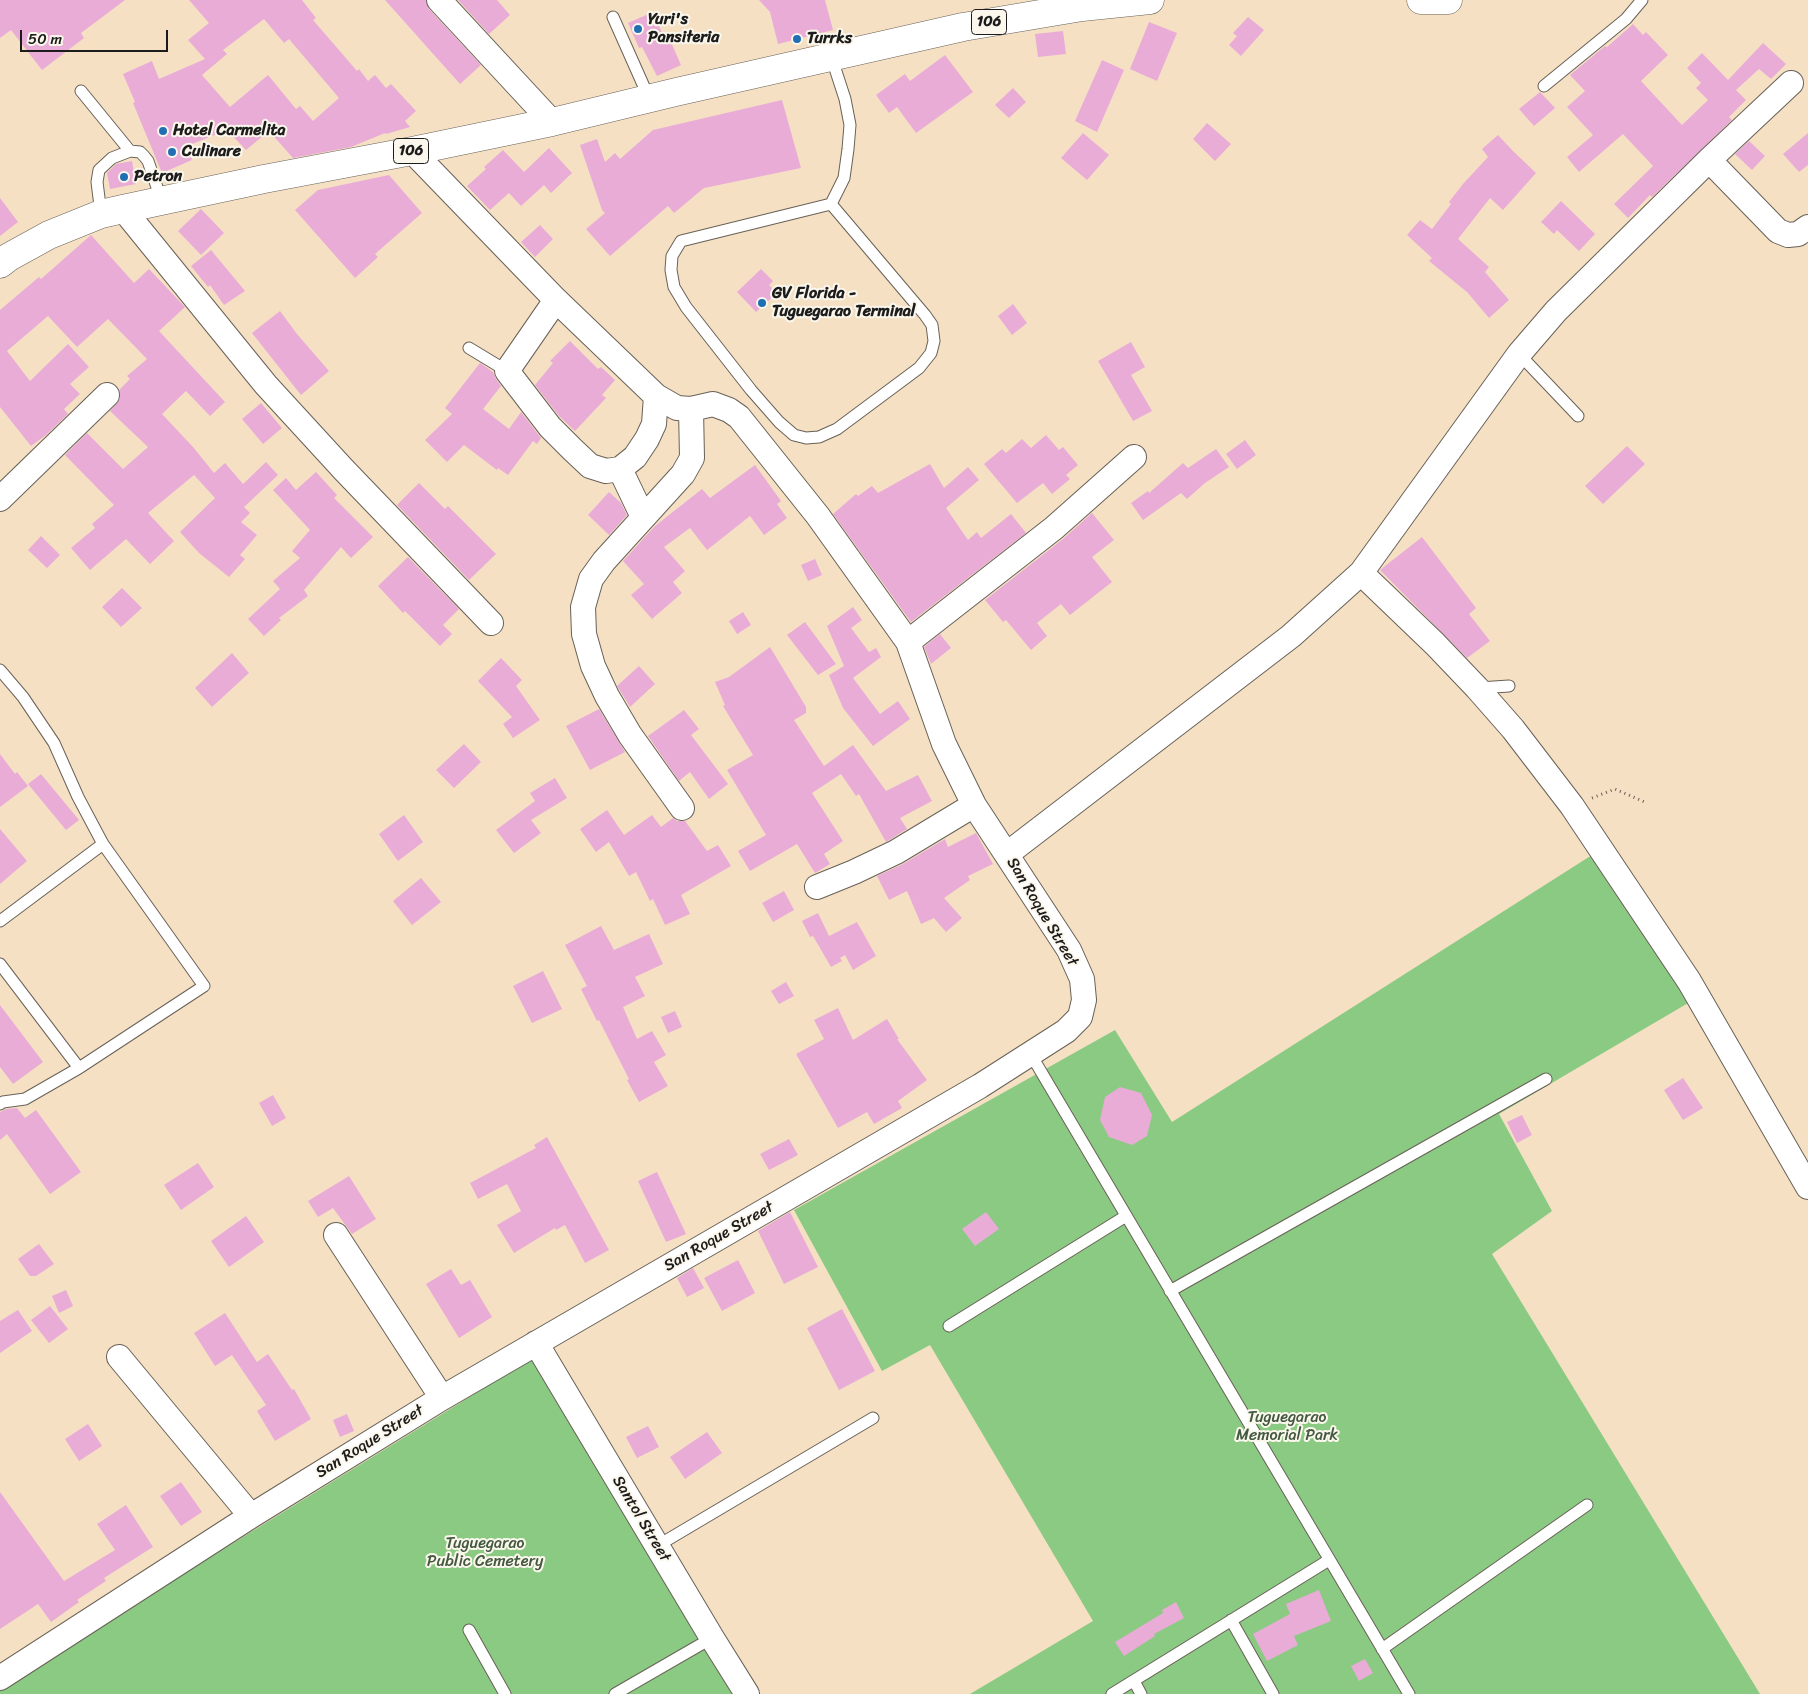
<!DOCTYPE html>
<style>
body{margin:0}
#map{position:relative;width:1808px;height:1694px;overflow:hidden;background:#f5e0c4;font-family:Sriracha,sans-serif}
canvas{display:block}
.scale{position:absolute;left:20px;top:30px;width:148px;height:22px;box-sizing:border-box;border:2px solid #1c1c1c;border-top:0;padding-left:6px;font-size:15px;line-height:18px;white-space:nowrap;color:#1c1c1c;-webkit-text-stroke:4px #fbf7ec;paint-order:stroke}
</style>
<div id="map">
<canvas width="1808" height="1694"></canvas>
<div class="scale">50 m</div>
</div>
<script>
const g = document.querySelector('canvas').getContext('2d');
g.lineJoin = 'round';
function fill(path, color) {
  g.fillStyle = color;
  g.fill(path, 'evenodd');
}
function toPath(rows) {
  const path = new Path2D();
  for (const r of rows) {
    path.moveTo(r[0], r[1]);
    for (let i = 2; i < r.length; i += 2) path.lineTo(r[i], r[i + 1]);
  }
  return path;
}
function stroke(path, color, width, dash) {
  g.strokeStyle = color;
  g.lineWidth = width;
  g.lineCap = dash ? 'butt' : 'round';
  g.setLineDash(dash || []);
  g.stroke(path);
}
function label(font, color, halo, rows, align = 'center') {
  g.font = font + ' Sriracha,sans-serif';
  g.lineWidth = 4;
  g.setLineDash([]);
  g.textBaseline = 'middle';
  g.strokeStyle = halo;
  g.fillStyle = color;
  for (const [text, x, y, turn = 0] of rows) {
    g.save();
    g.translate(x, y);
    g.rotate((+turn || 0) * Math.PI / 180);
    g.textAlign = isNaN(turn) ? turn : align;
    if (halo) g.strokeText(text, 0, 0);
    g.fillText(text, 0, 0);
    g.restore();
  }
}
fill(toPath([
 [1592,855,1695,999,1499,1114,1552,1211,1492,1254,1760,1694,970,1694,1093,1621,930,1345,882,1371,794,1210,1115,1030,1172,1122],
 [531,1359,738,1694,0,1694,0,1687]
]), '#8aca82');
fill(toPath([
 [0,0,125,0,81,33,84,38,42,70,11,30,0,38],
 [189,0,302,0,316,18,313,20,357,71,359,69,368,81,375,75,386,88,391,84,416,111,405,121,410,127,386,134,385,133,351,147,293,158,269,131,246,150,227,130,187,146,192,160,162,173,133,103,135,102,123,74,152,61,159,79,205,59,188,40,209,23],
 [264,19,284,43,289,39,339,98,313,121,300,106,296,109,268,75,230,107,202,75,227,54,223,50],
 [385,0,426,0,429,9,481,65,460,84],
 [458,0,497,0,510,15,489,34],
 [759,0,825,0,833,30,778,44,770,12],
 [653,12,666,42,670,40,681,65,657,76,642,47,639,48,628,23],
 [1248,17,1264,30,1241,56,1229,45,1237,36,1233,33],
 [1149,22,1177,33,1157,81,1130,69],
 [1633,24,1643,35,1646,32,1668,55,1641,81,1682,125,1708,100,1696,88,1701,83,1687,68,1702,53,1728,80,1763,43,1786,64,1771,79,1759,69,1736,90,1746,100,1729,117,1732,120,1652,197,1650,195,1628,218,1614,204,1653,166,1623,134,1579,172,1567,157,1593,135,1567,107,1585,91,1570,75,1605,46,1607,47],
 [1063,31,1066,54,1038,57,1035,34],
 [945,55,973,92,916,133,897,107,889,113,876,95,905,74,910,81],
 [1102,60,1124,70,1097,132,1075,121],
 [1013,88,1026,102,1009,118,995,105],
 [1540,92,1555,108,1534,126,1519,109],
 [782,100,801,168,704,188,674,213,668,206,610,256,586,229,605,213,602,210,580,145,597,139,605,162,615,153,620,159,653,130],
 [1207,123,1231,144,1215,161,1193,139],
 [1083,133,1109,155,1087,180,1061,158],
 [1808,133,1808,165,1799,172,1783,154],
 [1498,135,1513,151,1536,173,1503,210,1490,198,1458,239,1489,267,1485,272,1509,300,1489,318,1467,292,1429,261,1432,258,1407,235,1420,220,1432,229,1451,204,1449,202,1463,184,1488,157,1482,149],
 [1749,141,1765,156,1752,170,1735,154],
 [549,148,572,173,551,193,544,185,521,206,509,193,490,210,467,186,486,169,484,167,503,150,524,172],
 [132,161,136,184,110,189,107,173,116,164],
 [389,175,422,213,375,254,378,257,355,278,295,210,318,190],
 [0,198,18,222,0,236],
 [1561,201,1595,234,1579,251,1557,230,1554,234,1541,222],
 [201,209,224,233,201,255,178,231],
 [540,225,553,239,535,257,521,242],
 [91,235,134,283,149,269,185,307,159,331,225,402,210,416,186,391,162,414,193,447,214,473,225,463,243,484,266,462,278,475,244,507,250,513,241,522,257,535,240,555,245,559,229,577,199,553,180,532,215,498,194,475,148,513,174,541,150,564,126,539,90,570,71,548,95,528,92,524,114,505,65,455,87,433,123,469,148,447,110,411,120,399,119,390,130,379,127,376,147,359,108,319,77,347,48,316,7,351,30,381,68,344,89,367,70,384,80,394,64,409,68,414,46,435,31,446,0,407,0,310,39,277,41,279],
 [211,250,245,291,224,305,210,285,208,287,191,266],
 [761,269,773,281,769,285,777,293,756,312,737,292],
 [1013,304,1027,323,1012,335,998,316],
 [280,311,297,334,329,371,301,395,252,333],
 [570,341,598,369,601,367,615,380,602,395,606,398,575,431,559,416,535,385,553,363,550,361],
 [1131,342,1145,367,1131,375,1152,411,1133,421,1098,361],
 [480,363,493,372,496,379,501,386,483,409,509,429,521,412,541,438,537,444,533,441,508,475,498,468,497,470,464,445,447,462,425,440,452,414,445,408],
 [261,403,282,428,263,444,242,419],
 [1046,435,1059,450,1063,447,1078,465,1066,475,1070,479,1052,494,1043,483,1017,503,984,464,1002,449,1006,453,1022,439,1031,448],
 [1245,440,1256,455,1237,469,1226,454],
 [1627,446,1645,464,1603,504,1585,486],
 [1216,449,1229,467,1205,483,1187,499,1181,493,1143,520,1131,503,1148,491,1149,493,1183,463,1188,468],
 [930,464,944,488,968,467,979,480,946,508,968,540,977,532,981,538,1011,514,1026,533,911,622,833,514,856,494,858,496,872,486,878,493],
 [755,465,781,501,777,504,787,518,764,535,750,516,707,550,690,528,664,547,685,571,673,582,682,593,652,619,631,595,644,584,623,561,655,526,702,489,710,498],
 [316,472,337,495,334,498,373,537,351,558,341,547,304,590,308,596,279,618,281,620,264,636,248,619,280,589,273,581,300,558,292,551,310,530,273,490,286,478,296,490],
 [419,483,445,509,448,506,496,554,469,580,397,505],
 [609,492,621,503,627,515,609,535,588,515],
 [1092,513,1114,540,1092,557,1112,582,1070,615,1061,604,1037,623,1047,636,1031,650,1006,620,1003,622,985,600,1063,539],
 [41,536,60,555,47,568,28,550],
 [1422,537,1476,608,1469,614,1490,641,1467,658,1380,570],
 [408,557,459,609,443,625,452,634,440,646,405,611,403,613,378,586],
 [815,559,822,575,808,581,801,565],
 [122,588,142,608,121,627,102,607],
 [853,607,862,620,851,628,869,652,876,648,881,657,853,678,880,714,898,701,910,719,873,746,843,708,829,675,844,666,827,626],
 [743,612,751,625,737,634,729,621],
 [805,622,836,664,818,675,787,635],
 [940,634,951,648,931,664,924,647],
 [770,647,806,707,806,713,794,720,824,766,853,745,886,791,918,775,932,801,900,818,907,829,886,842,859,794,856,796,841,774,812,793,843,841,824,854,830,864,815,873,797,844,750,871,738,851,766,835,727,770,753,755,723,706,725,705,715,682,729,677],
 [232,653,249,673,212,707,195,688],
 [501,658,522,680,516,686,540,720,513,738,503,724,512,717,478,681],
 [639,666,655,684,630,707,617,686],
 [599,709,625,752,590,770,566,726],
 [684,710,699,729,691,735,728,784,709,799,690,772,679,781,648,736],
 [464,744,481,762,454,788,436,770],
 [0,754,15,774,17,772,28,786,0,807],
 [41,774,79,820,66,830,28,784],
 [555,778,567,798,531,820,541,833,514,853,496,830,535,801,530,793],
 [607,810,624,835,652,815,661,827,673,818,677,821,685,821,707,851,718,845,731,866,681,895,690,914,665,925,653,899,650,901,636,872,629,876,609,842,596,852,580,829],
 [404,815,423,842,398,861,379,834],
 [0,829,27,861,0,884],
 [976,833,993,864,968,876,970,880,944,898,962,918,946,932,934,918,921,924,907,891,889,900,877,876,903,864,945,839,948,847],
 [421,878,441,902,412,925,393,901],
 [784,891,794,910,773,922,762,903],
 [818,913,829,936,857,922,876,956,853,970,845,955,840,958,842,961,831,967,813,936,810,937,802,921],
 [601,926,614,950,649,934,663,964,635,977,645,996,623,1007,637,1039,652,1031,666,1055,654,1062,668,1086,639,1102,627,1080,629,1079,599,1020,597,1021,581,989,587,986,565,945],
 [543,971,562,1009,532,1023,513,986],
 [786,982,794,996,779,1004,771,991],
 [0,1005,43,1062,13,1084,0,1067],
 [838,1008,853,1040,887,1019,899,1039,897,1039,927,1080,898,1101,902,1108,874,1124,867,1112,838,1128,796,1054,824,1039,814,1020],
 [675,1011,682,1027,668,1033,661,1017],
 [1683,1078,1703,1108,1683,1120,1664,1090],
 [1120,1087,1141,1093,1152,1115,1147,1136,1132,1145,1109,1137,1100,1120,1105,1097],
 [273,1095,286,1118,272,1126,259,1103],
 [17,1108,25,1118,36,1110,81,1172,50,1194,7,1134,0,1140,0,1112,6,1109],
 [1522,1115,1532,1135,1517,1143,1507,1122],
 [547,1137,609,1250,585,1263,565,1225,556,1230,555,1228,514,1253,497,1225,521,1211,507,1184,478,1199,470,1183,536,1148,534,1145],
 [789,1139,798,1155,769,1170,760,1154],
 [198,1163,214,1187,181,1210,164,1185],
 [657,1172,686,1234,666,1242,638,1181],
 [349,1176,376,1219,352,1234,333,1208,318,1217,308,1201],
 [790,1212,818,1267,784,1284,758,1231],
 [986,1212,999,1229,975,1246,962,1229],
 [246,1216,264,1242,229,1267,211,1241],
 [39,1244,54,1264,36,1276,30,1276,18,1259],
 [738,1260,755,1293,722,1311,704,1278],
 [693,1268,704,1288,687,1297,677,1278],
 [451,1269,461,1285,470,1280,492,1317,459,1338,426,1284],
 [66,1290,73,1306,59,1313,52,1296],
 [50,1306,68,1329,49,1343,31,1320],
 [842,1309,875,1371,839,1390,807,1328],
 [18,1310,32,1331,0,1353,0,1321],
 [225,1313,257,1362,268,1354,292,1390,294,1389,311,1419,275,1441,257,1411,266,1405,232,1355,215,1366,194,1333],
 [347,1414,354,1431,340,1437,333,1420],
 [88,1424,102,1446,79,1461,65,1439],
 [648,1426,659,1447,637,1458,626,1437],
 [707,1432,722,1453,685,1479,670,1457],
 [181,1482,202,1512,181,1526,160,1496],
 [0,1492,64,1581,115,1550,97,1524,126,1505,153,1547,104,1578,106,1581,77,1600,79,1602,51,1622,38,1604,0,1629],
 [1319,1590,1331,1621,1294,1636,1298,1645,1267,1661,1253,1634,1290,1614,1286,1604],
 [1176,1602,1184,1618,1154,1634,1155,1636,1124,1656,1115,1642,1163,1613,1162,1610],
 [1365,1659,1373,1673,1359,1681,1351,1666]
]), '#e9acd7');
const lane = toPath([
 [613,17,649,98],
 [831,56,845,99,850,125,848,149,844,178,831,204,681,241,672,256,671,270,674,287,686,307,751,390,779,422,794,435,806,438,819,437,837,429,919,368,931,353,934,341,932,325,925,315,831,204],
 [1544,86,1626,19,1642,0],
 [81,91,130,151],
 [101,214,97,182,99,170,112,158,130,151,140,152,144,156,148,161,162,202],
 [469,348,507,371],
 [1519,354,1578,416],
 [0,670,23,697,54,743,78,797,103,844,204,986,79,1068,0,964],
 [1479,688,1509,686],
 [0,921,103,844],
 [1030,1053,1409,1694],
 [0,1104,3,1102,25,1099,79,1068],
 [1170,1291,1546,1079],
 [949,1326,1126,1216],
 [657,1546,873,1418],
 [1231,1620,1273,1694],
 [469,1630,505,1694],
 [1382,1649,1587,1505],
 [1134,1681,1141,1694],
 [615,1694,712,1638],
 [1112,1694,1329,1560]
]);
const street = toPath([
 [439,0,552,122],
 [1709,160,1778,231,1788,235,1798,234,1808,227],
 [123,209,266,385,344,470,491,623],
 [556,300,507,371,550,427,572,449,590,466,606,471,620,469,635,457,647,439,654,424,656,396],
 [620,469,643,517],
 [0,499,107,395],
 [1361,573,1435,644,1477,688,1513,729,1572,806,1689,981,1808,1187],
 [908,642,1054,528,1134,457],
 [682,808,630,735,607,696,593,666,584,634,583,607,591,579,604,561,683,474,692,458,691,409],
 [1007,854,1291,636,1361,573,1519,354,1556,311,1709,160,1791,83],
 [817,887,854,872,896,852,974,805],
 [336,1235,442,1398],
 [536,1343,712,1638,747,1694],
 [119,1357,251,1516],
 [0,1678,251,1516,442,1398,980,1086,1066,1031,1080,1017,1084,1000,1082,979,1069,950,974,805,944,744,908,642,818,516,739,417,729,410,713,404,691,409,677,408,656,396,556,300,412,151]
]);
const highway = toPath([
 [1421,0,1448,0],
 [0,264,9,257,49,235,101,214,123,209,264,179,412,151,552,122,676,92,963,27,1082,7,1150,0]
]);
stroke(lane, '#686157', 13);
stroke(street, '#686157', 26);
stroke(highway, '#686157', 29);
stroke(toPath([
 [1592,798,1615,789,1647,803]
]), '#686157', 3, [1, 4]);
stroke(lane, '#fff', 11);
stroke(street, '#fff', 24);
stroke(highway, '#fff', 28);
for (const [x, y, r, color] of [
 [638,29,5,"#1f6fb2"],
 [797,39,5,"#1f6fb2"],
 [163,131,5,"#1f6fb2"],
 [172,152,5,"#1f6fb2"],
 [124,177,5,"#1f6fb2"],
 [762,303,5,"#1f6fb2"]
]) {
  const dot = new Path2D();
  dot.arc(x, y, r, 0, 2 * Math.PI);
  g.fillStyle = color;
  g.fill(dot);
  stroke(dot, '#fbf7ec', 2);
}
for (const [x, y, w] of [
 [989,22,35],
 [411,151,35]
]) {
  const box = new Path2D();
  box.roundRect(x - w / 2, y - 12.5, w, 25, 4);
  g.fillStyle = '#fbf7ec';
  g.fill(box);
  stroke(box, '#1c1c1c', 1);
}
label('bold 15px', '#1c1c1c', null, [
 ["106",989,22],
 ["106",411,151]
]);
label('bold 16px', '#1c1c1c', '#fbf7ec', [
 ["Yuri's",648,20],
 ["Pansiteria",648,38],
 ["Turrks",807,39],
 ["Hotel Carmelita",173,131],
 ["Culinare",182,152],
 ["Petron",134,177],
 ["GV Florida -",772,294],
 ["Tuguegarao Terminal",772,312]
], 'left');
label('16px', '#1c1c1c', '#fbf7ec', [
 ["San Roque Street",1042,912,59],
 ["San Roque Street",719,1237,-30],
 ["San Roque Street",370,1442,-32],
 ["Santol Street",641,1519,59]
]);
label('16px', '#425940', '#fbf7ec', [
 ["Tuguegarao",1287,1418],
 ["Memorial Park",1287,1436],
 ["Tuguegarao",485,1544],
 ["Public Cemetery",485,1562]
]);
</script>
